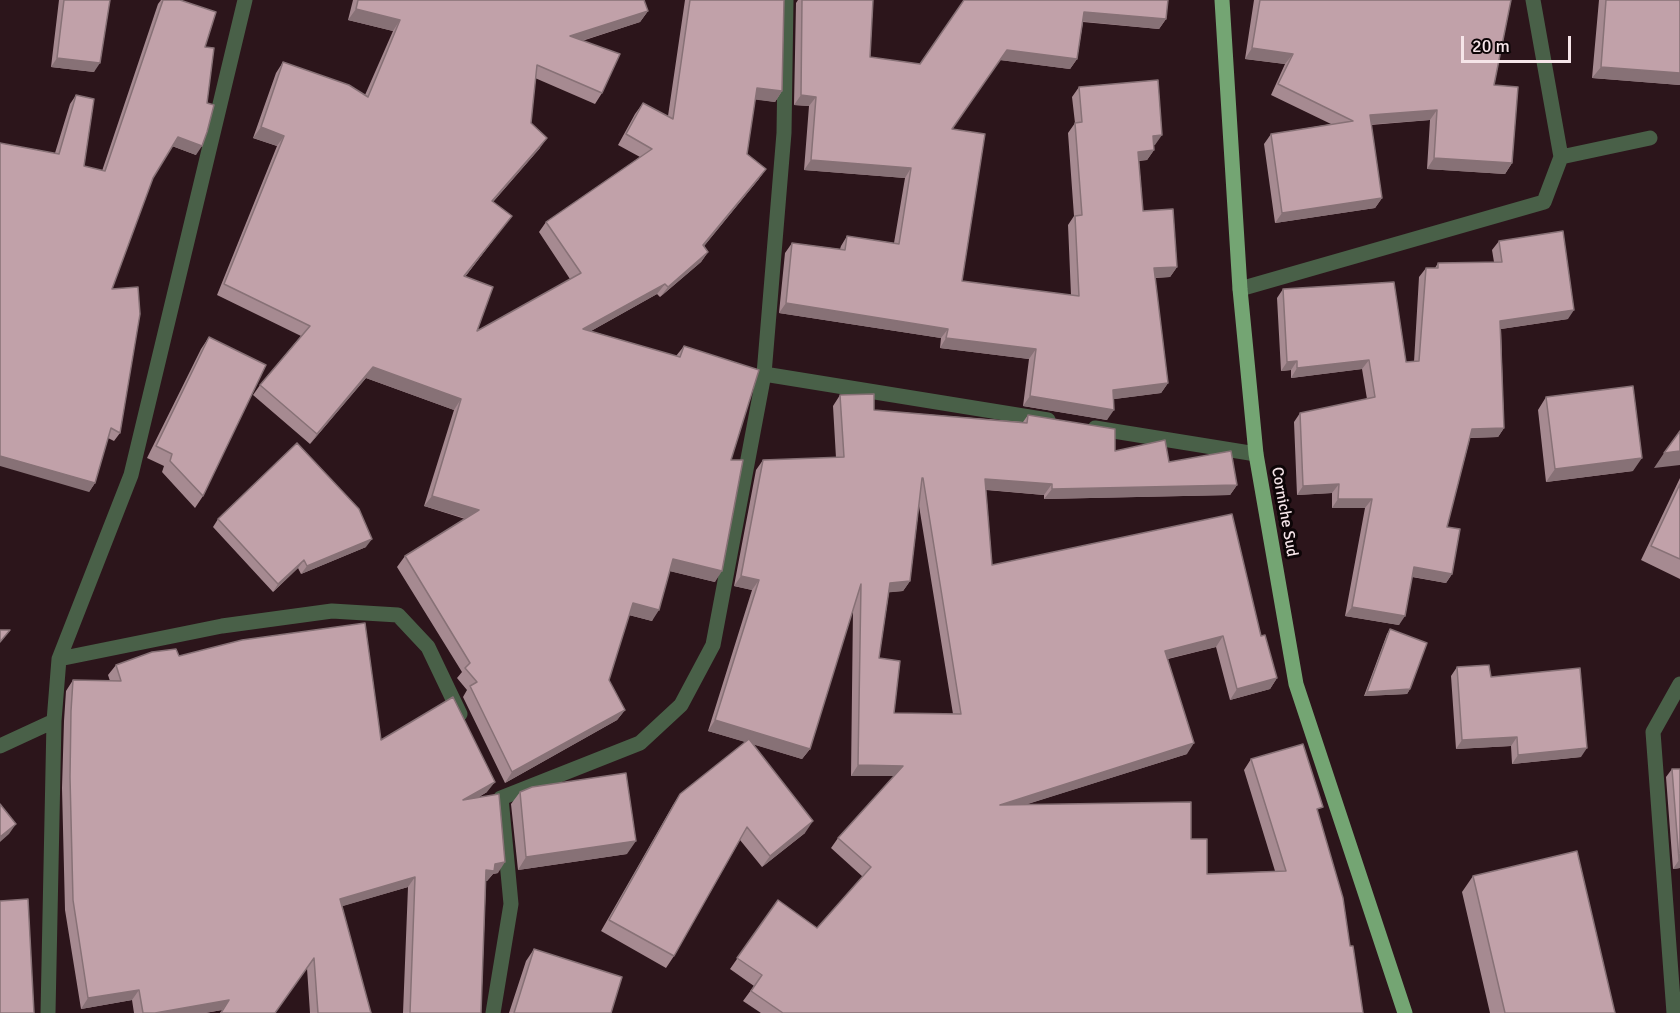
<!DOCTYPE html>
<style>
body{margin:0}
#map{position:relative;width:1680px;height:1013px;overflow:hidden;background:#2c151b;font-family:Signika,sans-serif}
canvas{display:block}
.scale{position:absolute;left:1461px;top:36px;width:110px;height:27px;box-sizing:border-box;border:3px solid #f6e5e9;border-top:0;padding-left:8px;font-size:18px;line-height:21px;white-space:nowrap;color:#f6e5e9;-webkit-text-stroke:4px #0d0507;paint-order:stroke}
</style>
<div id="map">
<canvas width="1680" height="1013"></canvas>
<div class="scale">20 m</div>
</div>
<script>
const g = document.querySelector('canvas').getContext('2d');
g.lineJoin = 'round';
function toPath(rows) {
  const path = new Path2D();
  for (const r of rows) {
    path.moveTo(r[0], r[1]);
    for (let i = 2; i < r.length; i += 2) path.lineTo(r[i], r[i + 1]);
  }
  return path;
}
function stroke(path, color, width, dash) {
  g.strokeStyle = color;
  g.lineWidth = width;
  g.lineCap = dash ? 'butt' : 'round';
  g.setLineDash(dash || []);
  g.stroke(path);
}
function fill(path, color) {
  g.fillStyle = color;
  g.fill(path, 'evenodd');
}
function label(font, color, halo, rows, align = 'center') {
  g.font = font + ' Signika,sans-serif';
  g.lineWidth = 6;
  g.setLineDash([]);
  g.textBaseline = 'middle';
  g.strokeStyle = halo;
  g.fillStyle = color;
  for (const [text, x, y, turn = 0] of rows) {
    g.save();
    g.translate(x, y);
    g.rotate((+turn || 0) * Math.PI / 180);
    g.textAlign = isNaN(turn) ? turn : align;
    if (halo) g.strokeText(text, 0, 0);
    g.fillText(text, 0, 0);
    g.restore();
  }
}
stroke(toPath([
 [1561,157,1650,138],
 [1240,289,1544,202,1561,157,1533,0],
 [764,374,1048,420],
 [1095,428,1256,454],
 [59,659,222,626,332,611,398,615,428,647,460,714],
 [0,746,54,721],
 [48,1013,54,721,59,659,131,475,245,0],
 [493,1013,511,904,501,798,640,743,681,705,713,645,764,374,784,133,786,0],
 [1674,1013,1653,732,1680,684]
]), '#496048', 15);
stroke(toPath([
 [1222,0,1240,289,1256,454,1296,684,1405,1013]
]), '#74a573', 15);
fill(toPath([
 [59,0,110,0,94,72,51,67],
 [161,0,180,0,205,47,196,155,172,146,153,178,112,289,120,433,114,441,108,438,95,483,89,492,55,153,70,104,76,95,84,166,102,171,158,4],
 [353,0,644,0,648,11,640,22,582,41,602,93,595,104,535,78,531,123,540,148,493,202,504,226,465,277,477,331,570,279,539,232,546,222,640,157,618,145,635,114,643,103,668,116,685,0,784,0,782,91,775,102,755,99,747,154,766,169,758,180,704,246,708,252,701,262,660,297,657,294,591,331,676,356,684,346,731,460,715,582,670,571,652,621,629,615,609,680,625,710,617,720,505,783,463,697,467,690,457,678,462,672,397,567,405,556,465,519,424,506,454,410,366,378,310,444,253,395,260,385,301,336,217,295,277,146,253,138,276,73,283,62,365,95,393,31,348,20],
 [798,0,873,0,870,57,920,64,964,0,1166,19,1159,29,1083,22,1077,59,1070,69,1000,60,952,129,962,281,1071,295,1068,225,1074,216,1068,133,1075,123,1072,97,1079,87,1155,145,1154,145,1154,150,1147,160,1139,161,1143,211,1177,267,1170,277,1155,278,1168,383,1161,393,1114,399,1107,420,1023,406,1029,359,940,348,941,338,779,313,785,253,792,243,840,249,841,246,847,236,894,243,905,178,804,170,809,106,794,105,796,3],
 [1254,0,1511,0,1494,85,1512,163,1505,174,1427,169,1430,120,1371,125,1382,198,1375,208,1275,223,1264,144,1271,134,1331,124,1271,95,1285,64,1245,59],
 [1599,0,1680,0,1680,85,1592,78],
 [1499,241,1568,319,1501,329,1504,428,1498,437,1470,438,1447,527,1452,574,1446,583,1412,577,1399,625,1345,616,1365,508,1332,508,1332,493,1297,495,1294,422,1300,413,1367,399,1362,369,1291,378,1291,370,1281,371,1277,298,1283,289,1406,362,1414,362,1419,277,1426,268,1435,268,1438,263,1494,262,1492,250],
 [209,337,203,496,195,508,162,472,164,466,147,458,201,349],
 [840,395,874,410,1023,422,1028,415,1115,451,1169,462,1237,485,1230,495,1044,499,1044,495,986,490,992,565,1261,636,1277,678,1270,689,1230,700,1216,647,1168,659,1187,754,1027,804,1191,839,1207,874,1275,871,1244,770,1251,759,1318,814,1350,946,1363,1013,761,1013,743,1001,754,986,730,969,778,900,817,928,863,877,831,848,838,838,894,776,851,776,853,608,810,749,802,759,753,744,805,833,762,867,740,840,674,956,666,968,601,931,673,805,680,794,746,742,708,731,752,590,734,586,756,470,763,460,836,458,833,406],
 [919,506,953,714,894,713,879,658,889,592,903,591,910,581],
 [1546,397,1633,471,1546,482,1538,410],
 [1680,478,1680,579,1641,560],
 [218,519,366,547,301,574,298,568,273,592,213,527],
 [1390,629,1410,689,1407,694,1364,696,1387,634],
 [179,656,381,740,487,792,479,797,498,873,493,874,487,881,486,881,481,1013,403,1013,408,887,342,906,371,1013,310,1013,307,968,275,1013,220,1013,222,1010,205,1013,134,1013,132,1000,81,1009,65,910,62,788,64,721,66,691,73,680,110,681,108,675,116,665],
 [1457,667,1491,677,1581,757,1512,764,1511,746,1456,749,1451,676],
 [1672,769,1680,769,1680,868,1673,869,1666,777],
 [520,792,627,854,518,870,511,804],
 [1473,876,1615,1013,1490,1013,1462,892],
 [534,949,611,1013,509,1013,526,961]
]), '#a68a91');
fill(toPath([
 [356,9,400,20,393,31,348,20],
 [648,11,640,22,562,47,570,36],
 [1084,12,1166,19,1159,29,1078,21],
 [1252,48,1293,54,1285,64,1245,59],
 [1007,50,1077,59,1070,69,1000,60],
 [57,58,100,63,94,72,51,67],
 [1601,67,1680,73,1680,85,1592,78],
 [757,88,782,91,775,102,750,99],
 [801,95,816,97,809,106,794,105],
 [1437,110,1430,120,1363,125,1370,115],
 [261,127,284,136,277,146,253,138],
 [1162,135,1155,145,1146,146,1153,136],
 [178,137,202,146,196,155,172,146],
 [547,138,540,148,485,211,492,201],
 [1154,150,1147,160,1131,161,1138,152],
 [1434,158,1512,163,1505,174,1427,169],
 [811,160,911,168,905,178,804,170],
 [766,169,758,180,696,256,703,245],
 [1382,198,1375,208,1275,223,1282,213],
 [512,216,504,226,457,287,464,276],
 [708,252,701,262,660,297,668,287],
 [1177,267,1170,277,1147,278,1154,268],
 [665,284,657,294,575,340,583,329],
 [786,303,948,329,941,338,779,313],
 [1574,310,1568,319,1494,330,1500,321],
 [946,338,1036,349,1029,359,940,348],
 [1369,360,1362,369,1291,378,1297,368],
 [1297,361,1291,370,1281,371,1287,362],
 [373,367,461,399,454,410,366,378,310,444,317,434],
 [1168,383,1161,393,1107,400,1113,390],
 [1030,396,1114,410,1107,420,1023,406],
 [1504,428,1498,437,1466,438,1472,429],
 [1680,451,1680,465,1654,468,1664,453],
 [0,456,95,483,89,492,0,466],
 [1642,458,1633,471,1546,482,1555,469],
 [985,479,1052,484,1044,495,978,489],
 [1339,484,1332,493,1297,495,1303,486],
 [1237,485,1230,495,1044,499,1052,489],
 [432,496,479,510,471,520,424,506],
 [1338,499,1372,499,1365,508,1332,508],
 [372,539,366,547,301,574,307,566],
 [673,559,722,571,715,582,665,570],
 [304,560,298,568,273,592,278,584],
 [1414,567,1452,574,1446,583,1408,576],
 [741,576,759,580,752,590,734,586],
 [910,581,903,591,883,593,890,583],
 [633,603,659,610,652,621,625,614],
 [1352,607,1405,616,1399,625,1345,616],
 [1223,636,1216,647,1158,661,1165,651],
 [1277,678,1270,689,1230,700,1237,689],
 [1410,689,1407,694,1364,696,1367,692],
 [625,710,617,720,505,783,512,772],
 [715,720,810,749,802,759,708,731],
 [1517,737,1511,746,1456,749,1462,740],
 [1194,743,1187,754,993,815,1000,805],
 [1587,748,1581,757,1512,764,1518,755],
 [858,765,903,766,895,776,851,776],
 [495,782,487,792,456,810,463,800],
 [813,821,805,833,762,867,770,856],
 [16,824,9,834,0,842,0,837],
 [636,841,627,854,518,870,526,857],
 [1679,860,1680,860,1680,868,1673,869],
 [505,862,498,873,493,874,487,881,479,881,486,870,495,864],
 [415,877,408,887,333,909,340,899],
 [139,990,132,1000,81,1009,88,998],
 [229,1000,222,1010,205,1013,155,1013]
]), '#877176');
const building = toPath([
 [64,0,110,0,100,63,57,58,64,0],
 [163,0,180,0,216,12,205,47,214,48,207,103,214,105,207,132,202,146,178,137,153,178,112,289,138,287,140,314,120,433,111,428,95,483,0,456,0,143,59,154,76,95,94,99,84,166,105,171,163,0],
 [358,0,644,0,648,11,570,36,620,54,602,93,537,65,531,123,547,138,492,201,512,216,464,276,493,287,477,331,581,273,546,222,652,149,626,134,643,103,673,119,690,0,784,0,782,91,757,88,747,154,766,169,703,245,708,252,668,287,665,284,583,329,680,357,684,346,759,370,731,460,743,460,722,571,673,559,659,610,633,603,609,680,625,710,512,772,470,686,477,682,465,668,470,663,405,556,479,510,432,496,461,399,373,367,317,434,260,385,310,326,224,284,284,136,261,127,283,62,349,85,368,97,400,20,356,9,358,0],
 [802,0,873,0,870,57,920,64,964,0,1168,0,1166,19,1084,12,1077,59,1007,50,952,129,985,134,962,281,1079,296,1075,216,1082,215,1075,123,1082,122,1079,87,1158,80,1162,135,1153,136,1154,150,1138,152,1143,211,1173,209,1177,267,1154,268,1168,383,1113,390,1114,410,1030,396,1036,349,946,338,948,329,786,303,792,243,845,250,847,236,899,244,911,168,811,160,816,97,801,95,802,0],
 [1260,0,1511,0,1494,85,1518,87,1512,163,1434,158,1437,110,1370,115,1382,198,1282,213,1271,134,1353,121,1278,84,1293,54,1252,48,1260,0],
 [1606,0,1680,0,1680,73,1601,67,1606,0],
 [1563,231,1574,310,1500,321,1504,428,1472,429,1447,527,1460,529,1452,574,1414,567,1405,616,1352,607,1372,499,1338,499,1339,484,1303,486,1300,413,1375,397,1369,360,1297,368,1297,361,1287,362,1283,289,1394,282,1406,362,1419,361,1426,268,1438,268,1438,263,1502,262,1499,241,1563,231],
 [209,337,266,365,203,496,170,461,172,454,156,446,209,337],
 [1633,386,1642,458,1555,469,1546,397,1633,386],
 [874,394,874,410,1027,423,1028,415,1115,429,1115,451,1165,440,1169,462,1231,451,1237,485,1052,489,1052,484,985,479,992,565,1232,514,1261,636,1265,635,1277,678,1237,689,1223,636,1165,651,1194,743,1000,805,1191,802,1191,839,1207,839,1207,874,1286,871,1251,759,1303,744,1323,807,1317,809,1343,898,1350,946,1353,946,1363,1013,783,1013,751,991,762,975,737,958,778,900,817,928,871,867,838,838,903,766,858,765,861,584,810,749,715,720,759,580,741,576,763,460,844,457,840,395,874,394],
 [922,478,923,478,961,714,894,713,900,661,879,658,890,583,910,581,922,478],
 [1680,431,1680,451,1664,453,1680,431],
 [297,443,359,509,372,539,307,566,304,560,278,584,218,519,297,443],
 [1680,484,1680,559,1651,546,1680,484],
 [365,623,381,740,453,697,495,782,463,800,499,794,505,862,495,864,494,871,486,870,481,1013,410,1013,415,877,340,899,371,1013,318,1013,314,958,275,1013,221,1013,229,1000,155,1013,143,1013,139,990,88,998,73,900,70,777,71,711,73,680,121,681,116,665,152,652,176,649,179,656,242,640,365,623],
 [1390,629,1427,643,1410,689,1367,692,1390,629],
 [0,630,10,630,0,642,0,630],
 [1489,665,1491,677,1580,668,1587,748,1518,755,1517,737,1462,740,1457,667,1489,665],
 [749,739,813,821,770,856,747,827,674,956,609,920,680,794,749,739],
 [1672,769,1680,769,1680,860,1679,860,1672,769],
 [626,773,636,841,526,857,520,792,532,787,626,773],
 [0,804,16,824,0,837,0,804],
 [1577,851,1615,1013,1505,1013,1473,876,1577,851],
 [28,899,34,1013,0,1013,0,901,28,899],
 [534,949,622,977,611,1013,514,1013,534,949]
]);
fill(building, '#c1a1a9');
stroke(building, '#877176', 1.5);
label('16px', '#f6e5e9', '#0d0507', [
 ["Corniche Sud",1284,512,80]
]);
</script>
